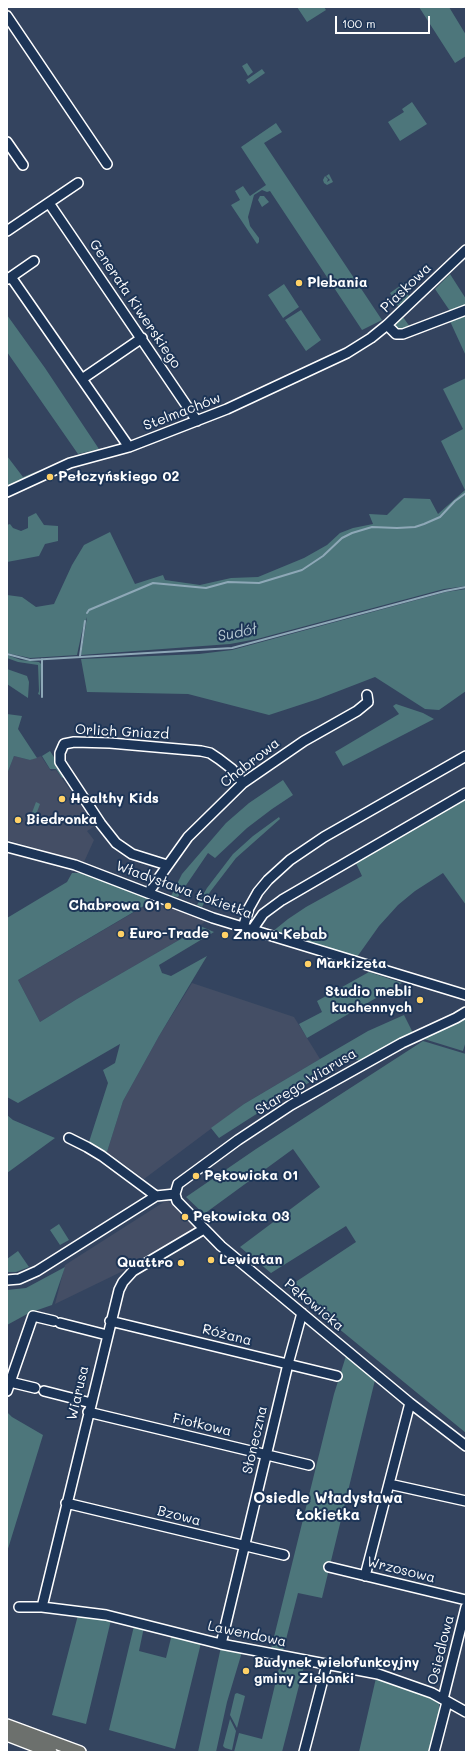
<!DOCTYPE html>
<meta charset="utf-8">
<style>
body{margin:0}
#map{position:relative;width:473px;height:1759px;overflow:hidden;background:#34445f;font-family:Mali,sans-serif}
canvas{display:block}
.frame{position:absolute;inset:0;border:8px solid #fff;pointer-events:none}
.scale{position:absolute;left:335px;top:16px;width:95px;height:18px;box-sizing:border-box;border:2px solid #fff;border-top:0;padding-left:5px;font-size:12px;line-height:14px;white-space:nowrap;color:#fff;-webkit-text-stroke:3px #1d3557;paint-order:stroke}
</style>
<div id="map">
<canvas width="473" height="1759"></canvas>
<div class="frame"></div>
<div class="scale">100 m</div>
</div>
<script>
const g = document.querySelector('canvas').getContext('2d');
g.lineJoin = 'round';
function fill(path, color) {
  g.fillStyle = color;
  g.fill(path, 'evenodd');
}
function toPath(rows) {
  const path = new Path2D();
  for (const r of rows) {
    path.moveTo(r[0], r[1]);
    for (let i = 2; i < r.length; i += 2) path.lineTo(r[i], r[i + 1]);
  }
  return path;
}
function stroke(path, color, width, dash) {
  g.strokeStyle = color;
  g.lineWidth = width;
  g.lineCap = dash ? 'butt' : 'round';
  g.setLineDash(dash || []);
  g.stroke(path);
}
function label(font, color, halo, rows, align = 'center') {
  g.font = font + ' Mali,sans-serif';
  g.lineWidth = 4;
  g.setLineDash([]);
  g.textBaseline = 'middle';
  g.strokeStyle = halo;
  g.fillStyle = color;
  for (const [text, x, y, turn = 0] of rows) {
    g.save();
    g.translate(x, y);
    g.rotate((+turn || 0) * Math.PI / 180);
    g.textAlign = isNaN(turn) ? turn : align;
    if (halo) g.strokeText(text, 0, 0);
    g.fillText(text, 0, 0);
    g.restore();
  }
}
fill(toPath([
 [14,756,30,760,41,756,51,771,56,770,95,826,87,831,94,840,84,862,7,840,7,783,8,778,7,774],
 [155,900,206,921,186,936,77,999,40,1022,18,980],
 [192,983,294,1017,320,1059,244,1104,144,1179,107,1152,123,1101,159,1036],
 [167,1200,195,1228,125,1270,55,1304,65,1265]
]), '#444e65');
fill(toPath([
 [297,7,324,7,326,10,307,22],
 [419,7,449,7,466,35,466,56,455,63],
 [247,63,253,72,248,76,242,66],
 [262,69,265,73,249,84,246,80],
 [412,102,427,124,400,141,388,122,404,112,402,109],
 [276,123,282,132,264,143,382,320,362,330,270,191,267,192,262,190,254,195,248,217,250,226,259,238,259,242,257,244,231,205,240,200,235,191,243,186,250,196,266,185,241,147],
 [329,174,333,182,327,185,324,183,323,180,325,176,328,179,327,182,330,180,326,176],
 [260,196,264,196,269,202,262,207,258,200],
 [450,274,466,299,466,308,452,314,435,289],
 [404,283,406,286,402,289,409,296,398,306,390,293],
 [284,284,299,307,283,318,268,295],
 [301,310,321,340,306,351,285,320],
 [466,312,466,356,449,319],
 [7,315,45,368,99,449,78,454,7,352],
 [403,317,412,330,403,331,396,328,396,324],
 [466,378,466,586,444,589,257,639,230,644,81,655,87,617,83,627,77,655,30,658,7,653,7,595,22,597,36,607,54,604,72,565,84,545,110,532,135,584,163,575,165,580,200,585,231,578,258,577,304,558,327,545,340,533,353,528,373,524,369,514,387,515,404,498,430,499,438,514,465,490,441,441,463,429,443,389],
 [7,456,23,477,40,470,7,487],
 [36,513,44,525,58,526,58,541,45,544,39,556,7,562,7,525,10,524,13,528,21,531,28,528,28,517],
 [466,589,466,691,439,710,425,709,375,677,318,699,269,715,188,694,87,692,81,659,199,654,232,650,446,592],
 [7,655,21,660,39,662,41,664,40,695,38,694,39,691,38,665,18,662,7,658],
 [7,669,27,676,29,682,28,698,7,684],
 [396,704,423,713,434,719,343,766,335,752,399,714,393,706],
 [7,714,22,716,18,729,37,758,30,760,14,756,7,774],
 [50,751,66,776,62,778,56,769,50,769,42,756],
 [283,780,293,795,272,809,247,828,215,858,208,853,178,897,171,896,182,874,226,823,249,803],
 [466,797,466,905,443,873,415,891,398,905,379,926,357,957,272,932,288,919,306,907,362,876,355,861],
 [36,802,40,804,34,820,30,818],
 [279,817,280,819,236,858,210,892,202,907,197,905,207,888,233,854,253,836],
 [72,873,82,873,154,900,18,980,40,1022,77,999,186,936,200,926,214,932,159,965,162,973,171,976,207,956,159,1036,123,1101,107,1152,89,1142,108,1083,103,1070,115,1063,120,1044,18,1103,7,1097,7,918,67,882],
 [369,972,402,983,307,1038,299,1024,322,1012,317,1001],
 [404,1015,413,1033,359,1061,352,1057,258,1113,219,1138,211,1128,244,1104,320,1059,368,1031],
 [466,1018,466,1041,463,1051,424,1039],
 [423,1041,466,1054,466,1433,288,1287,356,1242,346,1226,271,1273,240,1247,320,1187,293,1149,204,1214,186,1197,256,1149],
 [7,1115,13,1120,55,1138,7,1173],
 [59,1224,69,1240,60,1245,50,1230],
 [18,1251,29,1267,16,1272,7,1272,7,1259],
 [65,1267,52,1305,29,1313,7,1325,7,1290,26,1288],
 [346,1356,375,1380,322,1598,298,1593,283,1651,271,1649,334,1394],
 [7,1412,12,1417,43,1435,7,1552],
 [78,1615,111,1620,86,1724,52,1715],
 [134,1626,144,1627,139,1651,166,1658,172,1634,201,1643,175,1749,109,1730],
 [221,1647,242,1652,227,1702,216,1752,198,1752],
 [281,1660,304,1666,282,1752,234,1752,239,1733,262,1739],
 [376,1678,433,1697,433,1699,439,1703,439,1716,437,1717,429,1752,359,1752],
 [237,1693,245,1696,237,1728,230,1715,235,1694],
 [230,1719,236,1731,232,1750,225,1748,223,1746]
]), '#4d767b');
stroke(toPath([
 [87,613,89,610,153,583,206,588,228,582,259,583,302,570,323,556,342,538,352,533,372,527,397,528,415,527,424,524,440,517,455,501,466,493],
 [7,654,30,660,232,648,445,591,466,587],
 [80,656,85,621],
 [42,659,42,697]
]), '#8ea8b7', 2);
const minor = toPath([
 [7,16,107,164],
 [7,142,23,165],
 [49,203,197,421],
 [7,231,78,183],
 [11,277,129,447],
 [8,279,34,261],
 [387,325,396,334,403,334,466,310],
 [82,379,142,338],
 [7,492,70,463,129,447,227,409,347,353,371,338,387,325,466,250],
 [7,847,75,865,213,918,466,995],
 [167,865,132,854,116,843,101,824,60,762,60,753,64,744,74,742,110,743,201,751,210,753,219,759,232,769,243,783],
 [148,893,188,837,243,783,304,741,357,711,368,702,367,695],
 [243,928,249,908,258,892,268,880,290,860,324,837,466,756],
 [252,930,263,914,282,900,466,793],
 [466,1012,456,1018,402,1043,291,1105,238,1140,178,1184,175,1194,177,1201,221,1246,410,1403,466,1446],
 [69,1138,87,1147,102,1156,156,1196,175,1194],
 [7,1280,19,1279,37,1271,156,1196],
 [110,1321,337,1376],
 [60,1323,107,1335],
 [10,1382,35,1388],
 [7,1391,33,1316,54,1321],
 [44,1391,91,1403],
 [88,1412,309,1465],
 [389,1484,466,1501],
 [66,1503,284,1555],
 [329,1567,466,1600],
 [365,1576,410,1403],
 [19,1607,42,1607,106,1615,221,1644,378,1674,432,1693,466,1712],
 [42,1607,119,1290,123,1282,133,1271,204,1229],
 [221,1644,288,1364,302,1313],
 [443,1699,466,1607],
 [304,1752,327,1664],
 [434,1752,447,1702]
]);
const major = toPath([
 [7,1725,80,1752],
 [7,1735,51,1752]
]);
stroke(minor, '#fff', 12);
stroke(major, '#fff', 14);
stroke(minor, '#1d3557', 9);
stroke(major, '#6c706d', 11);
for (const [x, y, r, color] of [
 [299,283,4,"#ffd166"],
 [50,477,4,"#ffd166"],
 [62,799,4,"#ffd166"],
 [18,820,4,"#ffd166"],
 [168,906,4,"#ffd166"],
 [121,934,4,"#ffd166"],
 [225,935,4,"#ffd166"],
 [308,964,4,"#ffd166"],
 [420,1000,4,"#ffd166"],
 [196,1176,4,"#ffd166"],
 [185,1217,4,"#ffd166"],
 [211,1260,4,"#ffd166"],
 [181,1263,4,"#ffd166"],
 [246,1671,4,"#ffd166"]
]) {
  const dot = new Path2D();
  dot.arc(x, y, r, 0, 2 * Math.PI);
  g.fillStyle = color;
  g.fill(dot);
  stroke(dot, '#1d3557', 1.5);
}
label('bold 14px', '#fff', '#1d3557', [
 ["Plebania",307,283],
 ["Pełczyńskiego 02",58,477],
 ["Healthy Kids",70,799],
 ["Biedronka",26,820],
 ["Chabrowa 01",160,906,"right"],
 ["Euro-Trade",129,934],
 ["Znowu Kebab",233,935],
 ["Markizeta",316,964],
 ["Studio mebli",412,992,"right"],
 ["kuchennych",412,1008,"right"],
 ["Pękowicka 01",204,1176],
 ["Pękowicka 03",193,1217],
 ["Lewiatan",219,1260],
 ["Quattro",173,1263,"right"],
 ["Budynek wielofunkcyjny",254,1663],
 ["gminy Zielonki",254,1679]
], 'left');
label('14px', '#fff', '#1d3557', [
 ["Piaskowa",406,288,-44],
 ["Generała Kiwerskiego",135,304,56],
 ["Stelmachów",182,412,-21],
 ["Orlich Gniazd",122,732,3],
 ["Chabrowa",250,763,-38],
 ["Władysława Łokietka",184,890,20],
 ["Starego Wiarusa",306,1082,-31],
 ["Pękowicka",314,1305,40],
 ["Różana",227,1335,14],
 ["Wiarusa",78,1393,-77],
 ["Fiołkowa",202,1425,13],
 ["Słoneczna",255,1440,-77],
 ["Bzowa",179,1516,14],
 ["Wrzosowa",401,1570,14],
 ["Lawendowa",247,1634,12],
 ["Osiedlowa",441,1650,-76]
]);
label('italic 15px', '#b3c5cf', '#1d3557', [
 ["Sudół",237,633,-11]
]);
label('bold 15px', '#fff', '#1d3557', [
 ["Osiedle Władysława",328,1498],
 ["Łokietka",328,1515]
]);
</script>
